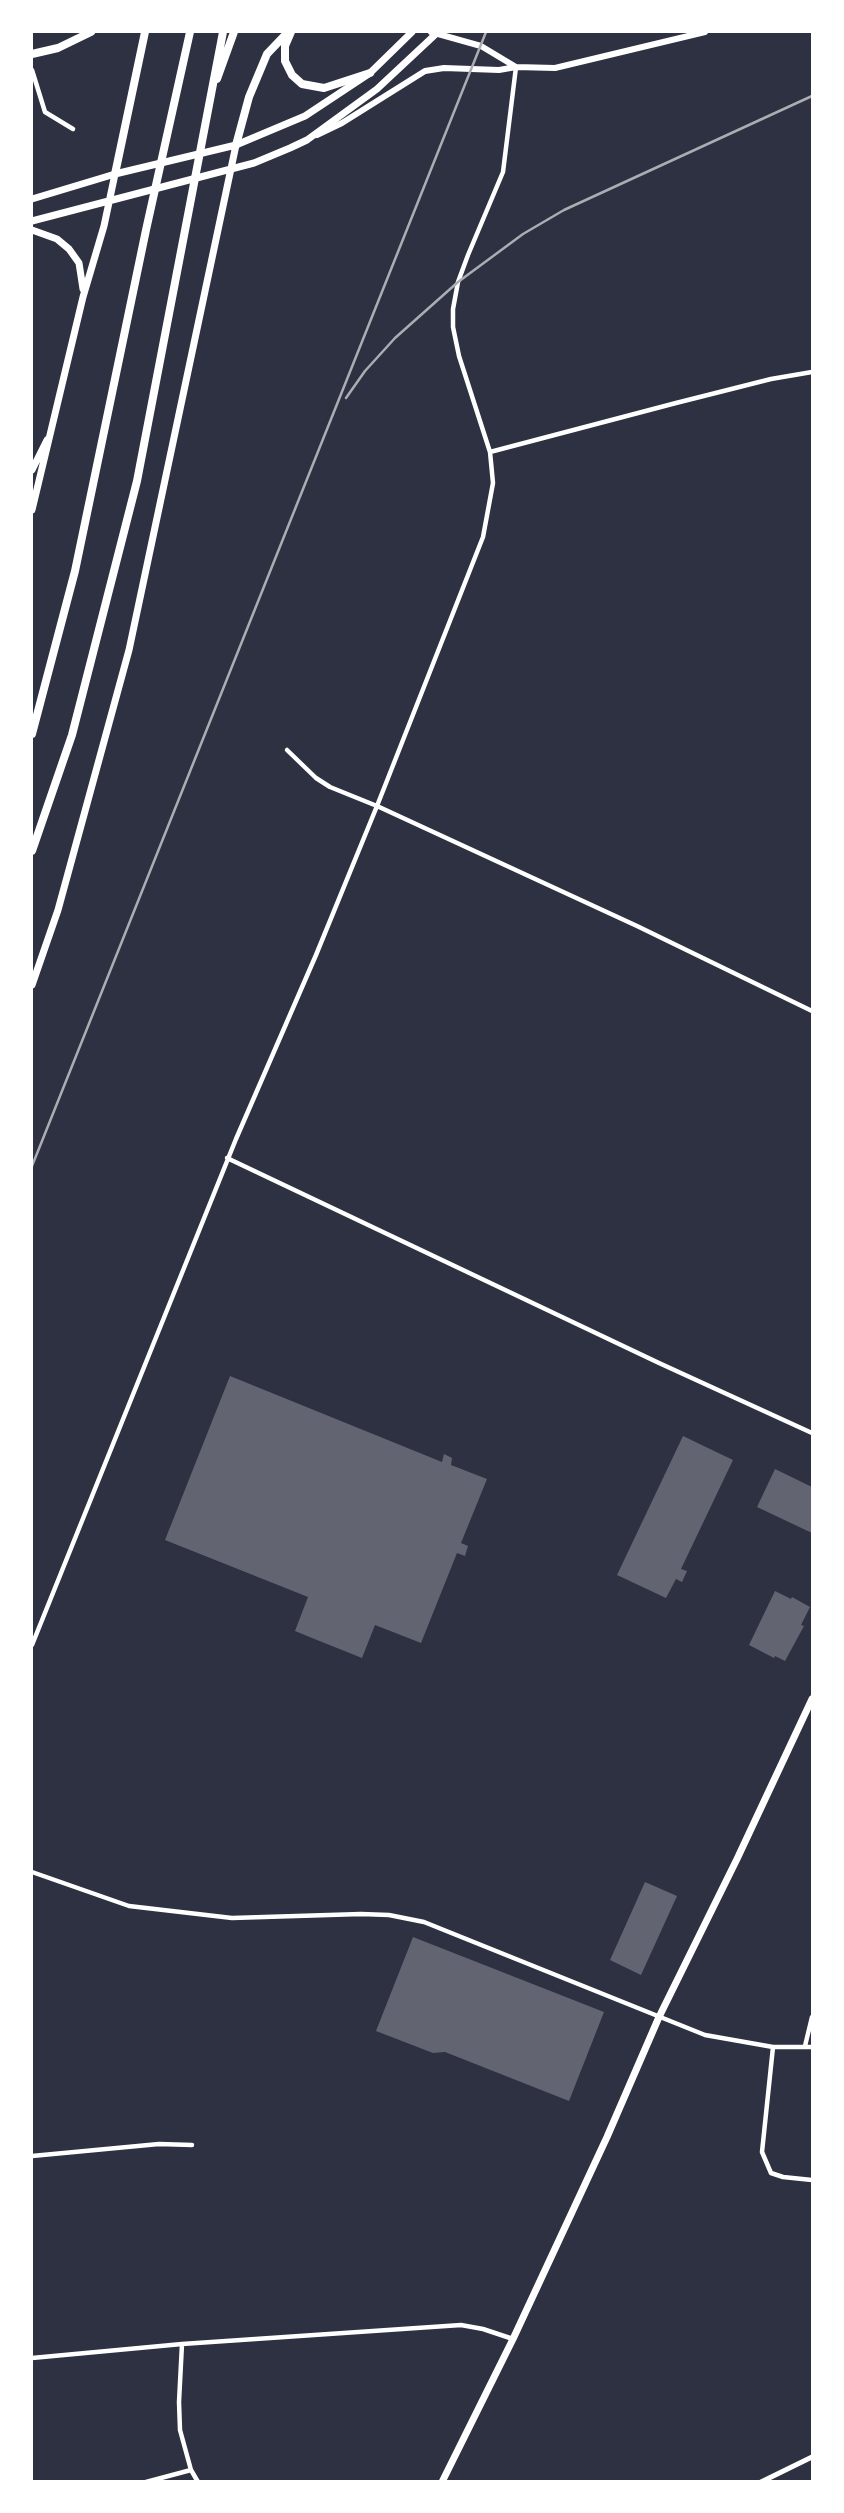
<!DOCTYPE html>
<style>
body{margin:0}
#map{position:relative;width:844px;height:2513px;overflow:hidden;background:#2d3142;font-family:Mulish,sans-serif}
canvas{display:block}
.frame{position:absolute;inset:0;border:33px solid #fff;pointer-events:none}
</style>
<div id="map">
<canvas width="844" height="2513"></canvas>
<div class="frame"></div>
</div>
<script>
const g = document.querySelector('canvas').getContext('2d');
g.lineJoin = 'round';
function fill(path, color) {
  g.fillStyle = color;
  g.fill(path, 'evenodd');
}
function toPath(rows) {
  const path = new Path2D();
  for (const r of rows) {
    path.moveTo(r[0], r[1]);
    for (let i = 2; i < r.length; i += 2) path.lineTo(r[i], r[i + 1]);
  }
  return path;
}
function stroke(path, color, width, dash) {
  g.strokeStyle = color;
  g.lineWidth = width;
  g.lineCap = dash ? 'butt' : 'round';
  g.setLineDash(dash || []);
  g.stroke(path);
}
fill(toPath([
 [230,1376,442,1462,444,1454,452,1458,451,1465,487,1479,461,1543,468,1546,465,1556,457,1553,421,1643,375,1625,362,1658,312,1638,295,1631,308,1597,165,1540],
 [683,1436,733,1460,681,1569,687,1571,682,1582,676,1579,666,1598,617,1575],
 [775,1469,812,1487,812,1533,757,1507],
 [775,1591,791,1599,792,1597,810,1607,801,1625,804,1626,785,1661,775,1656,774,1658,749,1645],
 [645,1882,677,1896,641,1975,610,1960],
 [413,1937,604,2012,569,2101,445,2052,433,2053,376,2031]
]), '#626471');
stroke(toPath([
 [32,70,45,112,73,129],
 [490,452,676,403,771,379,812,372],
 [287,750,316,778,330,787,377,806,637,926,812,1011],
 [227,1158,659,1363,812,1433],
 [32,1645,236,1139,316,955,377,806,483,537,493,483,490,452,459,356,453,327,453,309,458,282,468,255,503,172,516,67],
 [32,1872,129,1906,232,1918,361,1914,389,1915,424,1922,705,2035,773,2047,812,2047],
 [805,2046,812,2017],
 [773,2047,762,2152,771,2173,783,2177,812,2180],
 [32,2156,159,2144,192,2145],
 [182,2344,179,2402,180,2430,191,2470,198,2482],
 [32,2358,182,2344,461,2325,483,2329,513,2339],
 [146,2482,191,2470]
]), '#fff', 4.5);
stroke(toPath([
 [761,2482,812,2457]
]), '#fff', 5);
stroke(toPath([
 [431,32,481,46,516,67],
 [317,135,342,123,425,71,444,68,499,70,516,67,555,68,705,32]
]), '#fff', 6);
stroke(toPath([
 [32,199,115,174,236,145,305,116,370,73,412,32],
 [32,221,254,163,290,148,307,140,377,89,438,32],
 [32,230,57,239,69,249,79,263,83,289],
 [32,470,47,440],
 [32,510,83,297,104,226,115,174],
 [32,985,58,910,129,650,236,145],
 [442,2482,513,2339,607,2137,659,2017,737,1859,812,1699]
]), '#fff', 7);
stroke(toPath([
 [291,32,285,46,285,61,292,75,302,84,324,88,370,73],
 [32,54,58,48,91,32],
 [217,79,234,32],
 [236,145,249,97,267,54,288,32],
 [115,174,145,32],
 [32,734,75,571,146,230,190,32],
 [32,851,72,735,137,481,223,32]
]), '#fff', 8);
stroke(toPath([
 [346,398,365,371,395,338,458,282,523,234,564,210,812,96],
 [32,1166,486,32]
]), '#abadb3', 2.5);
</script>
